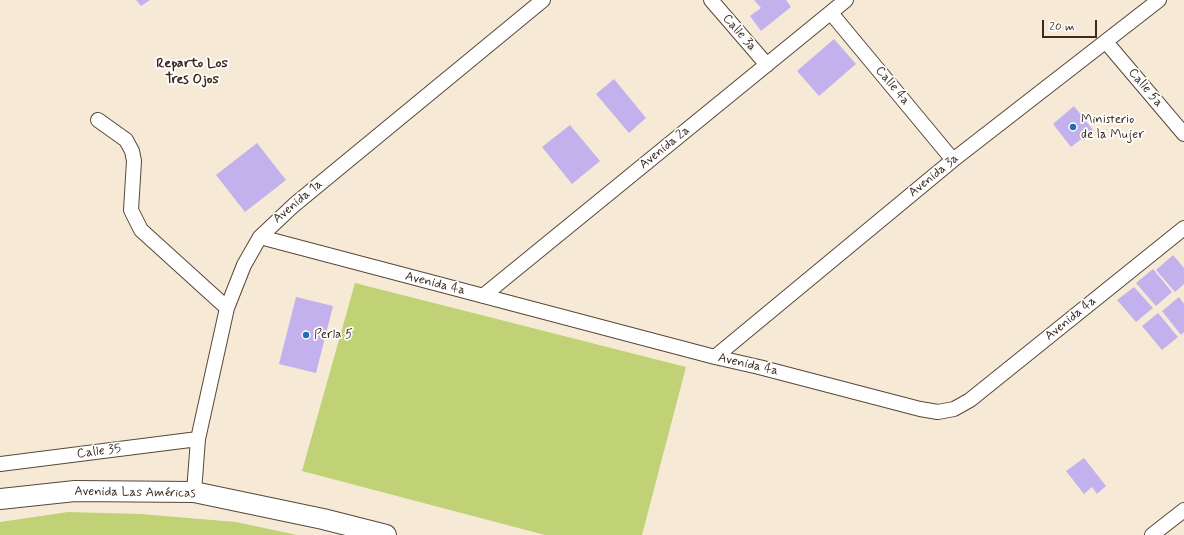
<!DOCTYPE html>
<meta charset="utf-8">
<style>
body{margin:0}
#map{position:relative;width:1184px;height:535px;overflow:hidden;background:#f6ead6;font-family:Mynerve,sans-serif}
canvas{display:block}
.scale{position:absolute;left:1042px;top:20px;width:55px;height:18px;box-sizing:border-box;border:2px solid #3b2a1e;border-top:0;padding-left:5px;font-size:12px;line-height:14px;white-space:nowrap;color:#3b2a1e;-webkit-text-stroke:3px #fff;paint-order:stroke}
</style>
<div id="map">
<canvas width="1184" height="535"></canvas>
<div class="scale">20 m</div>
</div>
<script>
const g = document.querySelector('canvas').getContext('2d');
g.lineJoin = 'round';
function fill(path, color) {
  g.fillStyle = color;
  g.fill(path, 'evenodd');
}
function toPath(rows) {
  const path = new Path2D();
  for (const r of rows) {
    path.moveTo(r[0], r[1]);
    for (let i = 2; i < r.length; i += 2) path.lineTo(r[i], r[i + 1]);
  }
  return path;
}
function stroke(path, color, width, dash) {
  g.strokeStyle = color;
  g.lineWidth = width;
  g.lineCap = dash ? 'butt' : 'round';
  g.setLineDash(dash || []);
  g.stroke(path);
}
function label(font, color, halo, rows, align = 'center') {
  g.font = font + ' Mynerve,sans-serif';
  g.lineWidth = 3.5;
  g.setLineDash([]);
  g.textBaseline = 'middle';
  g.strokeStyle = halo;
  g.fillStyle = color;
  for (const [text, x, y, turn = 0] of rows) {
    g.save();
    g.translate(x, y);
    g.rotate((+turn || 0) * Math.PI / 180);
    g.textAlign = isNaN(turn) ? turn : align;
    if (halo) g.strokeText(text, 0, 0);
    g.fillText(text, 0, 0);
    g.restore();
  }
}
fill(toPath([
 [355,283,686,367,642,535,545,535,302,471],
 [68,512,141,514,236,522,297,535,0,535,0,522]
]), '#c0d275');
fill(toPath([
 [136,0,150,0,141,6],
 [754,0,786,0,791,7,761,31,750,16,761,8],
 [834,39,856,64,819,96,797,71],
 [614,79,646,118,629,133,596,94],
 [1074,106,1093,130,1071,147,1053,124],
 [570,125,600,161,572,184,542,147],
 [257,143,286,180,245,212,216,175],
 [1173,255,1184,268,1184,284,1175,292,1156,270],
 [1153,269,1172,292,1156,306,1136,283],
 [1134,287,1153,308,1136,322,1117,300],
 [296,297,333,306,316,373,279,364],
 [1179,297,1184,304,1184,332,1181,335,1162,311],
 [1158,313,1178,337,1162,350,1142,326],
 [1084,458,1106,486,1097,494,1092,487,1084,494,1066,471]
]), '#c2b1ed');
const street = toPath([
 [711,0,767,65],
 [831,13,953,160],
 [1106,42,1184,134],
 [98,120,126,140,132,151,134,161,131,210,141,230,227,308],
 [260,237,715,357,759,367,920,409,938,412,954,409,970,400,1184,228],
 [483,296,846,0],
 [715,357,953,160,1159,0],
 [0,464,198,439],
 [194,492,198,439,227,308,244,265,260,237,294,205,543,0],
 [1152,535,1184,510]
]);
const secondary = toPath([
 [0,499,75,491,194,492,323,519,386,535]
]);
stroke(street, '#57473a', 16);
stroke(secondary, '#57473a', 22);
stroke(street, '#fff', 14);
stroke(secondary, '#fff', 20);
for (const [x, y, r, color] of [
 [1073,127,4,"#1f6fb2"],
 [306,335,4,"#1f6fb2"]
]) {
  const dot = new Path2D();
  dot.arc(x, y, r, 0, 2 * Math.PI);
  g.fillStyle = color;
  g.fill(dot);
  stroke(dot, '#fff', 1.5);
}
label('13px', '#3b2a1e', '#fff', [
 ["Calle 3a",739,33,49],
 ["Calle 4a",892,86,50],
 ["Calle 5a",1145,88,50],
 ["Avenida 2a",665,148,-39],
 ["Avenida 3a",934,176,-39],
 ["Avenida 1a",298,202,-40],
 ["Avenida 4a",435,284,14],
 ["Avenida 4a",1071,319,-39],
 ["Avenida 4a",748,365,13],
 ["Calle 35",99,452,-7],
 ["Avenida Las Américas",135,493,1]
]);
label('13px', '#3b2a1e', '#fff', [
 ["Ministerio",1081,120],
 ["de la Mujer",1081,135],
 ["Perla 5",314,335]
], 'left');
label('bold 14px', '#3b2a1e', '#fff', [
 ["Reparto Los",192,64],
 ["Tres Ojos",192,80]
]);
</script>
